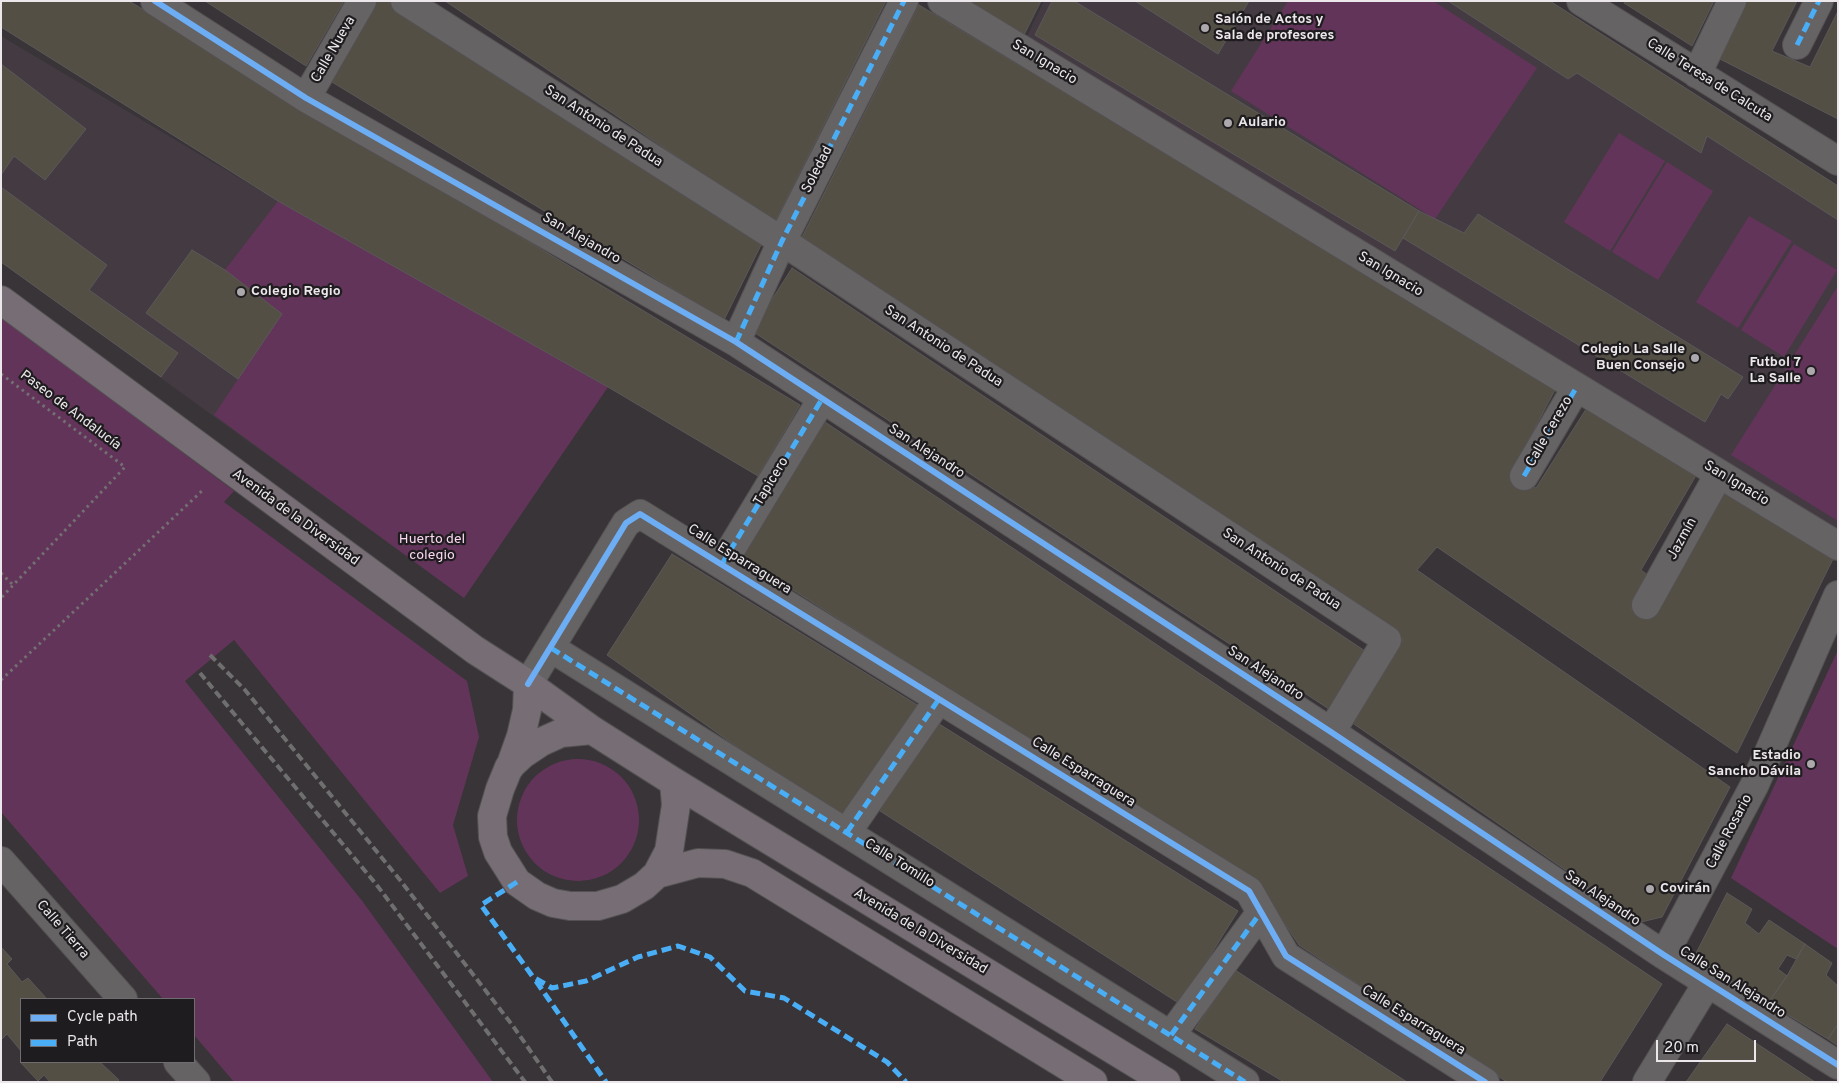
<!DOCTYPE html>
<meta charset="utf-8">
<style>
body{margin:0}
#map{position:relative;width:1839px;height:1083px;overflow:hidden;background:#383437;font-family:Overpass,sans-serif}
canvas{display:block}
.frame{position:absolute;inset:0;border:2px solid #ebe7ea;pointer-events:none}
.legend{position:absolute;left:20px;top:998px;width:175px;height:65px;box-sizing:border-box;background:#1e1c1e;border:1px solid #706d70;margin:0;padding:6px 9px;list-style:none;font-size:15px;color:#ebe7ea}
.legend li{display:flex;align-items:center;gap:10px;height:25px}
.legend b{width:25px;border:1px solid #706d70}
.scale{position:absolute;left:1656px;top:1040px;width:100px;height:22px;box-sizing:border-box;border:2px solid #ebe7ea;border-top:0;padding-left:6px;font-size:15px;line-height:18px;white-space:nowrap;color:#ebe7ea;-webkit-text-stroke:4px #1e1c1e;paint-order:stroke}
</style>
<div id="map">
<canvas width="1839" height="1083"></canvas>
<div class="frame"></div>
<ul class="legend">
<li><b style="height:6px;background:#6dadf4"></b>Cycle path</li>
<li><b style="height:6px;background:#49aef6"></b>Path</li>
</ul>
<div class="scale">20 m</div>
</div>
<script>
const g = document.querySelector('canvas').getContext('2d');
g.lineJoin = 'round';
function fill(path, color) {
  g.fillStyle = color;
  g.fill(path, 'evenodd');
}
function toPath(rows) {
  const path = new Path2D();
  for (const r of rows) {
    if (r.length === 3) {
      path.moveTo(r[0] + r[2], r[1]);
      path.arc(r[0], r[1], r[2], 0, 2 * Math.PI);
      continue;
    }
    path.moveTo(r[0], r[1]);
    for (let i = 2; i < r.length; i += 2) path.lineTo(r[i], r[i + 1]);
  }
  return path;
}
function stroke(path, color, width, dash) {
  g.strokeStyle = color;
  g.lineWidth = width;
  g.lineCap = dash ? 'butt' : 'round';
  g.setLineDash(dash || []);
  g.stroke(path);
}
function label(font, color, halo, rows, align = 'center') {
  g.font = font + ' Overpass,sans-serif';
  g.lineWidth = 4.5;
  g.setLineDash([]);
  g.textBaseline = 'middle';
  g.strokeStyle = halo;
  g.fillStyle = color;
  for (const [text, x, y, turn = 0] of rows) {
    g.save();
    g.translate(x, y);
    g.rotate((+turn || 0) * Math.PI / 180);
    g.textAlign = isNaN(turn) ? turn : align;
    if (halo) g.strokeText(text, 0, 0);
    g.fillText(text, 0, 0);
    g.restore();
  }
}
fill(toPath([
 [1044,1,1550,1,1838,186,1838,531,1025,40],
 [1,36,278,201,493,321,604,392,464,598,1,262]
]), '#443a42');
fill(toPath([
 [1288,1,1433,1,1537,68,1435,219,1231,91],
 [1619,133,1665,161,1610,251,1564,222],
 [1667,162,1713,191,1658,280,1612,252],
 [278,201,608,387,464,598,214,415,282,314,225,270],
 [1749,216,1792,241,1738,328,1696,302],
 [1794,244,1837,270,1784,357,1741,330],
 [1838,286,1838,521,1731,455],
 [1,317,234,491,224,502,467,681,479,737,453,825,468,876,440,893,234,640,185,681,363,902,493,1082,234,1082,194,1035,194,999,163,999,1,812],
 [1838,650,1838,949,1731,878],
 [578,820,61]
]), '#63345a');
const building = toPath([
 [1,1,129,1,800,405,758,476,608,387,278,201,1,27,1,1],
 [205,1,344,1,306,66,205,1],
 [374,1,387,1,762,243,724,320,327,79,374,1],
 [445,1,886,1,775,222,445,1],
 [965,1,1041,1,1024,35,965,1],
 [1052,1,1074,1,1419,211,1395,251,1035,35,1052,1],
 [1135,1,1249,1,1218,54,1135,1],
 [1448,1,1550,1,1838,186,1838,220,1707,136,1701,153,1577,73,1568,79,1448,1],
 [1625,1,1714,1,1692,46,1624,3,1625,1],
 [1745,1,1797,1,1772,51,1810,67,1838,11,1838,119,1718,58,1745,1],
 [919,5,1556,388,1511,473,1536,488,1588,406,1698,472,1641,570,1650,577,1631,609,1648,617,1724,489,1834,557,1737,753,1437,547,1417,570,1730,787,1662,917,1641,922,1351,722,1403,640,801,239,919,5],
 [1,64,86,129,45,180,14,156,1,175,1,64],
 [1,187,107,265,89,290,178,353,161,377,1,262,1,187],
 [1419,211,1464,233,1478,214,1743,377,1728,399,1721,394,1705,422,1403,238,1419,211],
 [192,250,225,270,282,314,238,379,146,313,192,250],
 [792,268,1365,651,1332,711,752,331,792,268],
 [822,420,1662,984,1600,1082,1507,1082,1299,945,1260,886,741,557,822,420],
 [672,554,919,706,842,821,607,655,672,554],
 [936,722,1238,911,1180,1004,877,809,936,722],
 [1727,893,1752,909,1745,923,1759,934,1769,920,1805,944,1796,959,1787,955,1778,969,1787,976,1768,1003,1694,957,1727,893],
 [1805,944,1832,963,1826,975,1838,986,1838,1024,1828,1039,1768,1003,1787,976,1805,944],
 [1,947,12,959,7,964,22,982,28,978,47,999,21,999,21,1051,7,1034,1,1040,1,947],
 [1235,970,1407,1082,1284,1082,1195,1029,1235,970],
 [1727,1024,1815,1082,1686,1082,1727,1024],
 [1838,1024,1838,1046,1828,1039,1838,1024],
 [21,1061,100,1062,119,1080,117,1082,50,1082,44,1075,38,1081,20,1062,21,1061]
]);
fill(building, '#534f45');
stroke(building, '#5b5859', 1);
const minor = toPath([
 [155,1,306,98,736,342,1331,732,1664,955,1838,1065],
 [405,1,782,241,1387,640,1331,732],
 [942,1,1838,546],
 [1581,1,1838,161],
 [1797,45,1819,1],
 [1697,74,1732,1],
 [306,98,362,1],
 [736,342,782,241,904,1],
 [1524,476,1576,388],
 [722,564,822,399],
 [1646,605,1719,474],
 [551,648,1245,1082],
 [528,684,626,523,640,514,1249,891,1286,956,1485,1082],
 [847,832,939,699],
 [1,861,123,999],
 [1664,955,1754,786,1838,595],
 [1171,1035,1261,912],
 [178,1062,196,1082],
 [1647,1082,1708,982]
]);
const major = toPath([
 [1,300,475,650,528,684,592,730,674,782,1166,1082],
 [592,730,561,733,541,742,523,754,509,767,500,789,492,816,493,837,498,852,517,882,537,896,553,903,570,906,598,906,622,899,644,886,657,874,669,851,676,805,674,782],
 [510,767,521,736,527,710,528,684],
 [657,874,698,863,725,864,752,873,1093,1082]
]);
stroke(minor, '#545153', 30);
stroke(major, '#545153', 30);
stroke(toPath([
 [1,374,125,467,1,598],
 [1,573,13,585],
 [1,680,204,489]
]), '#737072', 3, [2.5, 4]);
stroke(minor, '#666365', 28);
stroke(major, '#766e74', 28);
stroke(toPath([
 [210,655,245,690,400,880,513,1026,552,1082],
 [200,673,376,884,525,1082]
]), '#706f70', 4, [8, 4]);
stroke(toPath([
 [1797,45,1819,1],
 [736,342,782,241,904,1],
 [1524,476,1576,388],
 [722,564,822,399],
 [551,648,1245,1082],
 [847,832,939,699],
 [517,882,481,905,533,977,552,988,586,981,638,957,678,946,710,957,745,991,784,998,887,1062,906,1082],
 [536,981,606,1082],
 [1171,1035,1261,912]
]), '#49aef6', 5, [10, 5]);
stroke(toPath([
 [155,1,306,98,736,342,1331,732,1664,955,1838,1065],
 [528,684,626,523,640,514,1249,891,1286,956,1485,1082]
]), '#6dadf4', 6);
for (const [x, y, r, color] of [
 [1205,28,5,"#aca8ab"],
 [1228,123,5,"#aca8ab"],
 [241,292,5,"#aca8ab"],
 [1695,358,5,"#aca8ab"],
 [1811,371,5,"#aca8ab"],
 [1811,764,5,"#aca8ab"],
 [1650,889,5,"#aca8ab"]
]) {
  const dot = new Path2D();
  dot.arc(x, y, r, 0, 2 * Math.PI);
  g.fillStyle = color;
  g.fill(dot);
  stroke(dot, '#1e1c1e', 2);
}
label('bold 14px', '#ebe7ea', '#1e1c1e', [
 ["Salón de Actos y",1215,20],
 ["Sala de profesores",1215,36],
 ["Aulario",1238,123],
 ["Colegio Regio",251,292],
 ["Colegio La Salle",1685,350,"right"],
 ["Buen Consejo",1685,366,"right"],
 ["Futbol 7",1801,363,"right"],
 ["La Salle",1801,379,"right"],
 ["Estadio",1801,756,"right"],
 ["Sancho Dávila",1801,772,"right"],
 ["Covirán",1660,889]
], 'left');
label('14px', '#ebe7ea', '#1e1c1e', [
 ["Calle Nueva",334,50,-60],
 ["San Ignacio",1044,63,31],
 ["Calle Teresa de Calcuta",1709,81,32],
 ["San Antonio de Padua",603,127,33],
 ["Soledad",818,170,-63],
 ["San Alejandro",581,239,30],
 ["San Ignacio",1390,275,31],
 ["San Antonio de Padua",943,347,33],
 ["Paseo de Andalucía",70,411,37],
 ["Calle Cerezo",1550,432,-60],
 ["San Alejandro",926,452,33],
 ["Tapicero",772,482,-59],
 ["San Ignacio",1736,484,31],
 ["Avenida de la Diversidad",295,518,36],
 ["Jazmín",1683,539,-61],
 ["Calle Esparraguera",739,560,32],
 ["San Antonio de Padua",1281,570,33],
 ["San Alejandro",1265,674,33],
 ["Calle Esparraguera",1083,773,32],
 ["Calle Rosario",1730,832,-62],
 ["Calle Tomillo",899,864,32],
 ["San Alejandro",1602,899,34],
 ["Calle Tierra",62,930,49],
 ["Avenida de la Diversidad",920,932,31],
 ["Calle San Alejandro",1732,983,32],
 ["Calle Esparraguera",1413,1021,32]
]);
label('14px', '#fad6f1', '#1e1c1e', [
 ["Huerto del",432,540],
 ["colegio",432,556]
]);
</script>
